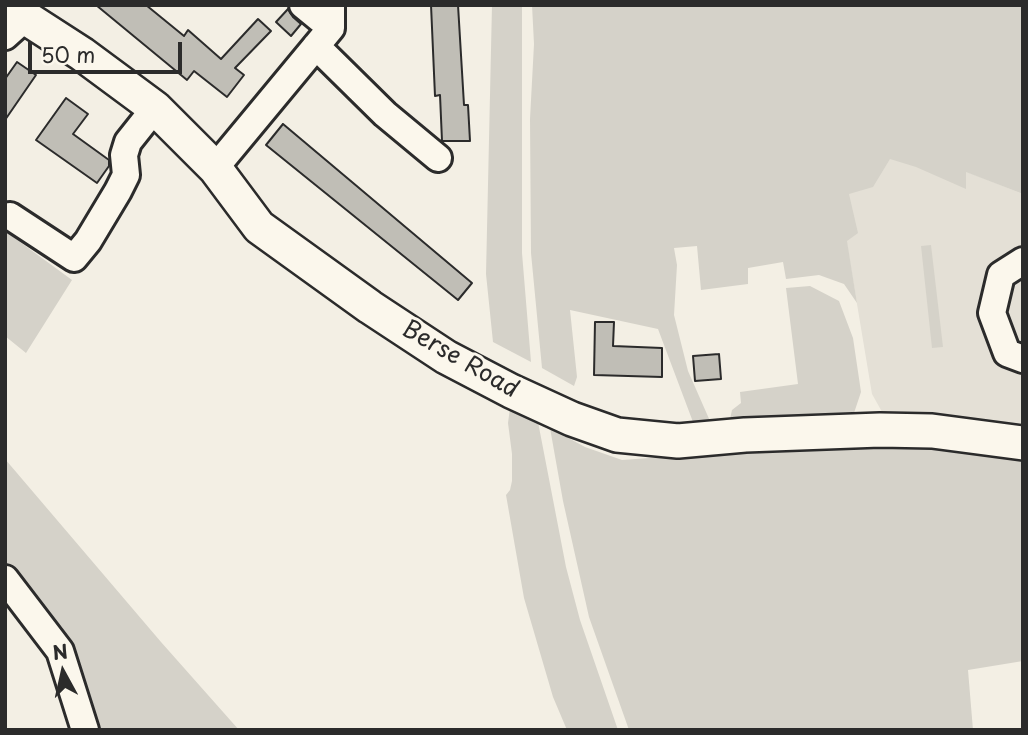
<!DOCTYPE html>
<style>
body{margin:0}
#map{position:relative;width:1028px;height:735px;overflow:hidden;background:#f3efe4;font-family:"Playpen Sans",sans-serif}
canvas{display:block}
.frame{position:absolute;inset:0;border:7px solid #2b2b2b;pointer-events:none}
.north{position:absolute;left:28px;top:637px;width:70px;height:70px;-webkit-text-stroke:5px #fbf7ec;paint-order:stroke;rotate:352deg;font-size:19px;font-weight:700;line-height:28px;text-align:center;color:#2b2b2b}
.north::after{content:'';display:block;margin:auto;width:24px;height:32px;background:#2b2b2b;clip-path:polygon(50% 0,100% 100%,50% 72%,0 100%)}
.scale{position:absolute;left:28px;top:42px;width:154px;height:32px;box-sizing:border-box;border:4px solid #2b2b2b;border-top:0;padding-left:9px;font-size:21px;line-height:24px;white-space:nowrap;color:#2b2b2b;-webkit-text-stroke:5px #fbf7ec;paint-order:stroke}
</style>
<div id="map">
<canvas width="1028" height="735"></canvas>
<div class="frame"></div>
<div class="north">N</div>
<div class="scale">50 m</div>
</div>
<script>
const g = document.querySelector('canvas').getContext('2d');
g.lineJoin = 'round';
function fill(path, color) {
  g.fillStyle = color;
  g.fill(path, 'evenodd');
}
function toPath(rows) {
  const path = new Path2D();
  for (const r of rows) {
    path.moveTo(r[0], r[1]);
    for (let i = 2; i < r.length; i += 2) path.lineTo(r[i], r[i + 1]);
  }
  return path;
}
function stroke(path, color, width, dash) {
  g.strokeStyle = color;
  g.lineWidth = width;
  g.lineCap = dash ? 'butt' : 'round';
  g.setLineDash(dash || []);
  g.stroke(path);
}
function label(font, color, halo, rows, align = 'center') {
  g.font = font + ' "Playpen Sans",sans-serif';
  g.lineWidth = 6;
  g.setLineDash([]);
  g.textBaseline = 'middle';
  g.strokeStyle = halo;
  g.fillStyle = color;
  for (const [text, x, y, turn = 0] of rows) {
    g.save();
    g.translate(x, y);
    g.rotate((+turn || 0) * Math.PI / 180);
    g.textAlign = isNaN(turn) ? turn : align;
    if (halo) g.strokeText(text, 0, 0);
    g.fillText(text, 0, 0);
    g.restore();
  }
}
fill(toPath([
 [822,94,927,156,1023,194,1023,433,886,419,872,394]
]), '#e4e0d6');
fill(toPath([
 [492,5,522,5,522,253,531,362,493,342,486,274],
 [532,5,1023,5,1023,194,966,172,966,189,916,167,890,159,873,187,849,194,858,233,847,241,857,303,844,284,819,275,786,279,783,262,748,268,748,284,701,290,697,246,674,248,677,265,674,315,688,371,710,421,703,427,693,422,658,329,570,310,577,377,574,386,542,368,531,253,530,119,534,44],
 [5,231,72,280,26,353,5,336],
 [931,245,943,347,932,348,921,246],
 [810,286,839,301,853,338,861,392,853,416,729,424,732,410,741,403,740,392,798,384,786,288],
 [510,408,538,422,566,567,580,620,618,730,567,730,553,697,524,598,506,495,510,490,512,481,512,454,508,423],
 [550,428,585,447,622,460,854,443,960,451,1023,461,1023,661,968,670,973,730,629,730,589,617,563,501],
 [5,459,161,642,239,730,93,730,62,627,34,605,5,568]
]), '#d5d2c9');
const building = toPath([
 [96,5,146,5,184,36,188,30,221,59,258,19,271,31,235,68,244,75,227,97,194,71,187,80,96,5],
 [431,5,458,5,464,105,468,105,470,141,442,141,440,95,435,96,431,5],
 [288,9,293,17,301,24,291,36,276,22,288,9],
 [17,62,36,75,5,120,5,79,17,62],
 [66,98,88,114,73,134,109,160,109,166,97,183,36,140,66,98],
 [283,124,472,283,458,300,266,145,283,124],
 [595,322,614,322,613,346,662,348,662,377,594,375,595,322],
 [719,354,721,379,695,381,693,356,719,354]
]);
fill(building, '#c0beb6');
stroke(building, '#2b2b2b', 2);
const minor = toPath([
 [303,5,331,28],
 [5,36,25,18],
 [316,46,385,114,438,158],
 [215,168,331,28,331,5],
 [10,216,74,258,88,241,118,191,126,175,124,155,128,142,155,108],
 [1023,261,1001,275,992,313,1007,353,1023,359],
 [5,579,60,651,85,730]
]);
const major = toPath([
 [6,5,82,54,155,108,215,168,259,227,370,307,446,357,511,391,572,419,617,435,678,441,745,435,880,430,932,431,1023,443]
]);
stroke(minor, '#2b2b2b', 32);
stroke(major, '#2b2b2b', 38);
stroke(minor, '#fbf7ec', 26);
stroke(major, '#fbf7ec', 33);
label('24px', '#2b2b2b', '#fbf7ec', [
 ["Berse Road",460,360,30]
]);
</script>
